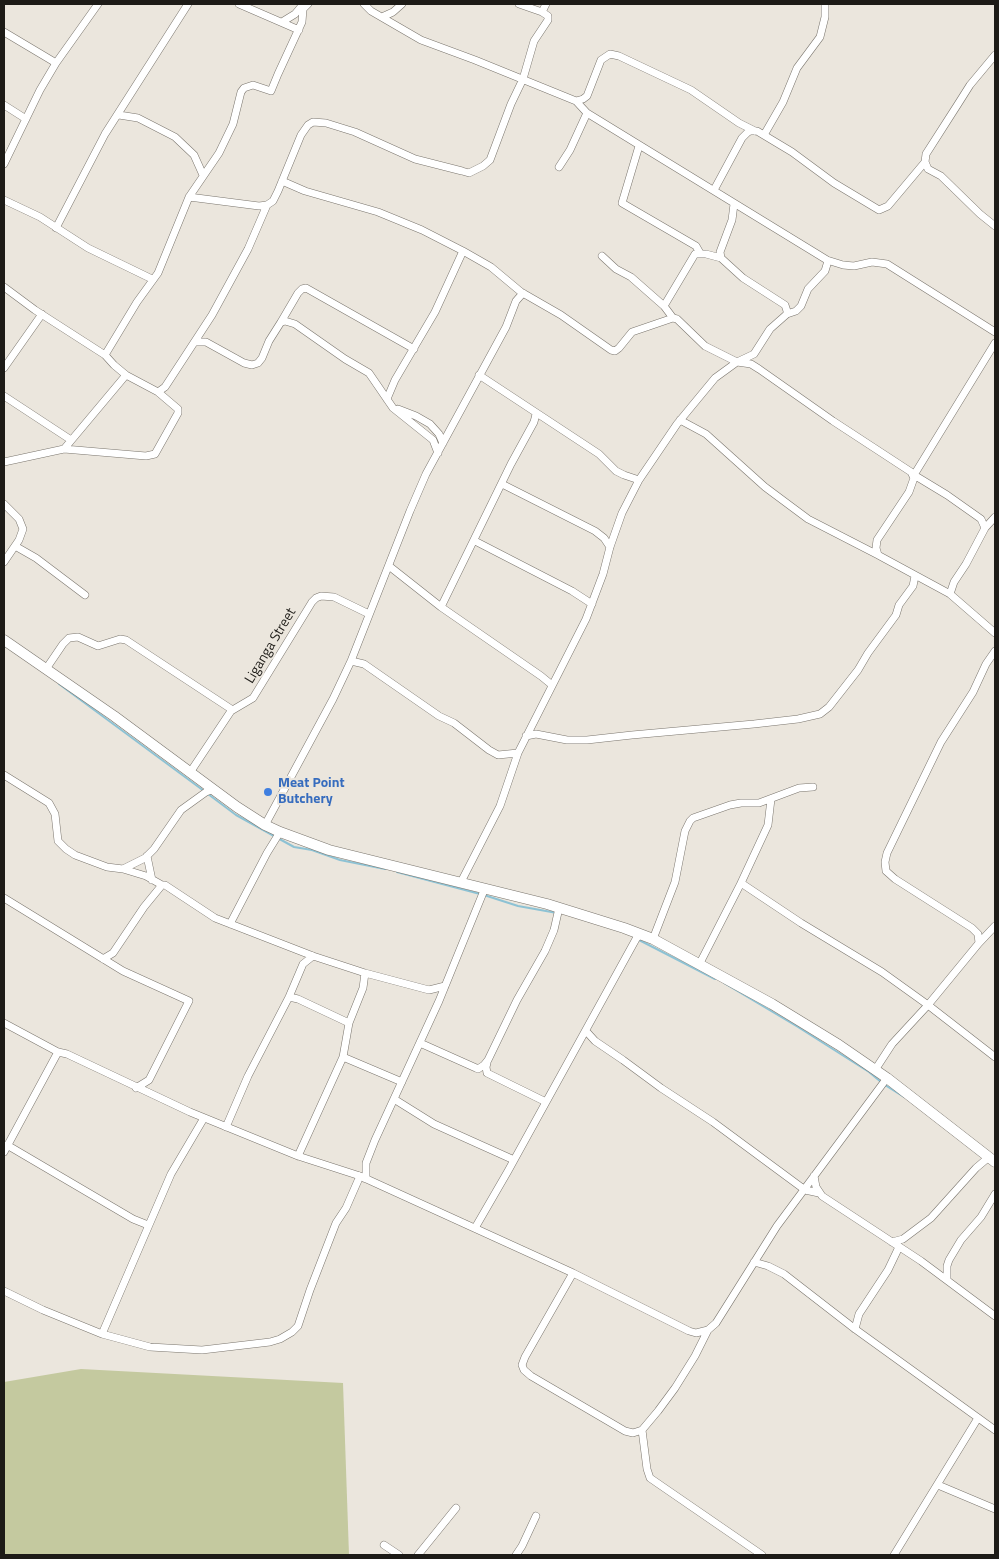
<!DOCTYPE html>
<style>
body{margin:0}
#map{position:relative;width:999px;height:1559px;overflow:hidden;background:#ebe6dd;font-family:"Titillium Web",sans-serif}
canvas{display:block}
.frame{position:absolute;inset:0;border:5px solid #1d1b17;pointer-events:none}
</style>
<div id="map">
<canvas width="999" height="1559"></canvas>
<div class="frame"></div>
</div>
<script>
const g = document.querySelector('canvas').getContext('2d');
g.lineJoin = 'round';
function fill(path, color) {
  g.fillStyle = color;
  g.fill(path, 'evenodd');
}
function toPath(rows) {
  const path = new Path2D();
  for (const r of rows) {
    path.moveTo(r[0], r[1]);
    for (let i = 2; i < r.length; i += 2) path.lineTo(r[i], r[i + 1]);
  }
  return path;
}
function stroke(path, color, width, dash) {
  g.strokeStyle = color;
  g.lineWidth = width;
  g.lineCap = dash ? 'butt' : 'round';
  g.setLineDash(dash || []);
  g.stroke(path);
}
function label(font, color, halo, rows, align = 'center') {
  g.font = font + ' "Titillium Web",sans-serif';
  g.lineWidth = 4;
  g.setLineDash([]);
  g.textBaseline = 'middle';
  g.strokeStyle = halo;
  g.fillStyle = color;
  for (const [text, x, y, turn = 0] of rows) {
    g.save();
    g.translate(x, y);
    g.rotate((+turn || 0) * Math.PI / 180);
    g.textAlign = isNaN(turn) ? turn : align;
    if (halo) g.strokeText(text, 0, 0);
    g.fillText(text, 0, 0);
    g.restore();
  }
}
fill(toPath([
 [81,1369,343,1383,349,1555,4,1555,4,1382]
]), '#c4c99f');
stroke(toPath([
 [59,684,204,791],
 [208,794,236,815,294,847,312,850,340,860,385,869],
 [397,872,480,894],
 [484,895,518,906,557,913],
 [639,940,715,979],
 [724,983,798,1027,869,1072,881,1082],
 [885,1085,904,1097]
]), '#8dc2d4', 2);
const minor = toPath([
 [239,4,299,30],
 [364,4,371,11,421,40,475,60,576,101,587,113,827,260,843,265,854,266,872,262,887,264,995,332],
 [542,12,546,4],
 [382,17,393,12,402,4],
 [282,22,295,14,300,8],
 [4,32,56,63],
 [995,55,970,85,958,104,926,154,925,162,928,169,941,176,980,214,995,226],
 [576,101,583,99,587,96,601,60,610,54,619,56,691,90,739,123,755,131],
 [4,105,26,119],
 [119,115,138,118,175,137,194,155,203,175],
 [764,135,783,102,797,68,820,37,825,17,825,4],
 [639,146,622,203,696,246,700,253],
 [4,164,40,90,56,63,98,4],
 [559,167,570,150,587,113],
 [282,181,305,191,378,212,422,230,463,251,491,267,521,292,561,315,611,350,615,351,619,348,632,332,673,318,677,319,705,346,737,362,751,364,759,369,833,421,911,472,914,478,909,492,877,540,876,548,878,555,950,594,995,633],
 [714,190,742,138,748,132,751,131,757,131,792,152,834,183,879,210,888,206,925,162],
 [189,197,259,206,267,205,273,201,278,191,301,135,308,125,313,122,326,123,355,132,415,159,462,171,469,173,483,166,490,160,511,104,523,79,534,41,548,20,548,16,542,12,519,4],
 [4,200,40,217,88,248,152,279],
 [56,228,105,134,188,4],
 [602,256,616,269,631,277,664,306,673,318],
 [4,287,35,310,105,355,114,365,126,375,158,392,165,387,212,315,248,249,267,205],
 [664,306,695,254,706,254,721,258],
 [787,314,796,311,801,306,808,289,825,271,828,261],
 [281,322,298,293,302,289,306,288,414,349],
 [195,342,206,342,244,363,252,365,258,363,262,358,269,341,281,322,285,321,295,324,345,359,369,373,393,408,433,440,438,453],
 [105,355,137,302,158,273,189,197,219,153,233,124,241,92,244,88,253,85,271,91,278,74,302,22,303,9,308,4],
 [4,368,42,314],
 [479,375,599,454,616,471,624,475,639,480],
 [4,396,71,440],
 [387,399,395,380,435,312,463,251],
 [398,409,416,416,430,424,439,434,443,443],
 [680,420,706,434,765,487,808,519,878,555],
 [64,449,126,375],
 [4,462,64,449,146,456,155,454,178,413,178,409,158,392],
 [502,484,595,531,604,538,610,547],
 [4,504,19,519,23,529,19,540,4,562],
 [985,528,981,519,947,495,914,475,995,343],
 [475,541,572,591,592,604],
 [15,546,36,558,85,595],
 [389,566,441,607,541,676,552,685],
 [950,594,954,582,966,564,985,528,995,517],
 [441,607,511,464,534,422,536,414],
 [351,661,364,664,439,716,454,723,489,750,498,755,518,753],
 [46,669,63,644,69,638,78,637,98,646,120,639,126,640,231,709],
 [526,736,536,734,567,740,587,740,632,735,754,724,798,719,820,714,829,707,858,670,868,653,896,615,899,605,913,586,915,576],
 [191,771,231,711,253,698,312,602,316,598,321,596,334,597,369,614],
 [4,775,49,803,55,814,58,841,66,849,75,855,107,867,123,869,145,858,154,849,181,810,206,792,214,789],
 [265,825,333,699,351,661,410,511,426,474,506,327,516,301,523,293],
 [147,856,152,880],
 [123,869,146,876,162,885],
 [461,882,500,806,518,753,586,619,603,574,610,547,622,513,639,480,677,424,715,378,737,362,754,354,770,329,787,314,787,311,785,305,743,278,721,258,720,252,732,220,734,204],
 [741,883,801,923,882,972,928,1005,995,1057],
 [4,898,123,971,189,1001,149,1080,136,1088],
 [230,924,267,853,280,832],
 [653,939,675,882,685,831,690,821,693,818,730,805,741,803,759,803,799,788,813,787],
 [979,943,995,926],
 [103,959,113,953,144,907,162,885,165,885,215,918,313,956,365,973,429,990,445,986],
 [700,963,741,883,768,825,771,799],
 [289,997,298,999,349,1023],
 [4,1023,58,1052,67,1054,190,1112,298,1156,360,1176,573,1273,689,1331,696,1333,708,1330,716,1323,777,1226,887,1078],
 [586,1031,595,1041,623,1060,661,1088,713,1122,805,1190,819,1193],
 [420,1043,476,1068,478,1069,484,1065,488,1060,517,1000,545,951,554,930,559,908],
 [343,1057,402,1082],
 [487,1063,486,1067,487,1073,546,1102],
 [875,1070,892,1044,928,1005,979,943,978,934,972,928,895,879,886,871,885,862,887,853,941,742,973,692,986,664,995,651],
 [394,1099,434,1124,514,1160],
 [226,1127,248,1076,289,997,303,964,313,956],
 [7,1145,133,1219,148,1225],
 [4,1152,58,1052],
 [298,1156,343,1057,349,1023,363,988,365,973],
 [814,1176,816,1187,822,1196,921,1261,995,1316],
 [366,1179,366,1163,375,1140,439,1001,485,888],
 [475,1228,508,1171,636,939,640,934],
 [892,1242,903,1239,931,1218,976,1168,989,1157],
 [754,1262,768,1266,784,1274,855,1329,995,1430],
 [573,1273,525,1357,522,1365,524,1370,531,1376,625,1431,633,1433,642,1430,658,1411,675,1388,695,1356,708,1330],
 [947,1280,947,1266,949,1260,961,1240,981,1217,995,1194],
 [4,1291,43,1310,102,1334,171,1174,204,1118],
 [855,1329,859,1314,888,1270,899,1247],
 [102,1334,150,1347,202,1350,270,1342,280,1339,292,1332,298,1326,310,1290,336,1223,346,1208,360,1176],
 [642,1430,647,1469,650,1478,762,1555],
 [938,1485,995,1509],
 [384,1545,399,1555],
 [418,1555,456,1508],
 [516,1555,522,1546,536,1516],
 [894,1555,978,1418]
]);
const secondary = toPath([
 [4,640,114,716,237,807,265,825,280,832,329,850,547,904,624,928,653,939,772,1004,839,1045,887,1078,995,1162]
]);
stroke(minor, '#7a756d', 8);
stroke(secondary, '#7a756d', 11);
stroke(minor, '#fff', 7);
stroke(secondary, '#fff', 10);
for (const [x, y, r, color] of [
 [268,792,5,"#3f7fe0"]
]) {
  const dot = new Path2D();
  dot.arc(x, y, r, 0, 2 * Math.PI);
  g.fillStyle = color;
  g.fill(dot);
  stroke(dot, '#ebe6dd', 2);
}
label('14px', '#1d1b17', '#ebe6dd', [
 ["Liganga Street",271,646,-59]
]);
label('bold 14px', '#366cbe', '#ebe6dd', [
 ["Meat Point",278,784],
 ["Butchery",278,800]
], 'left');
</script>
